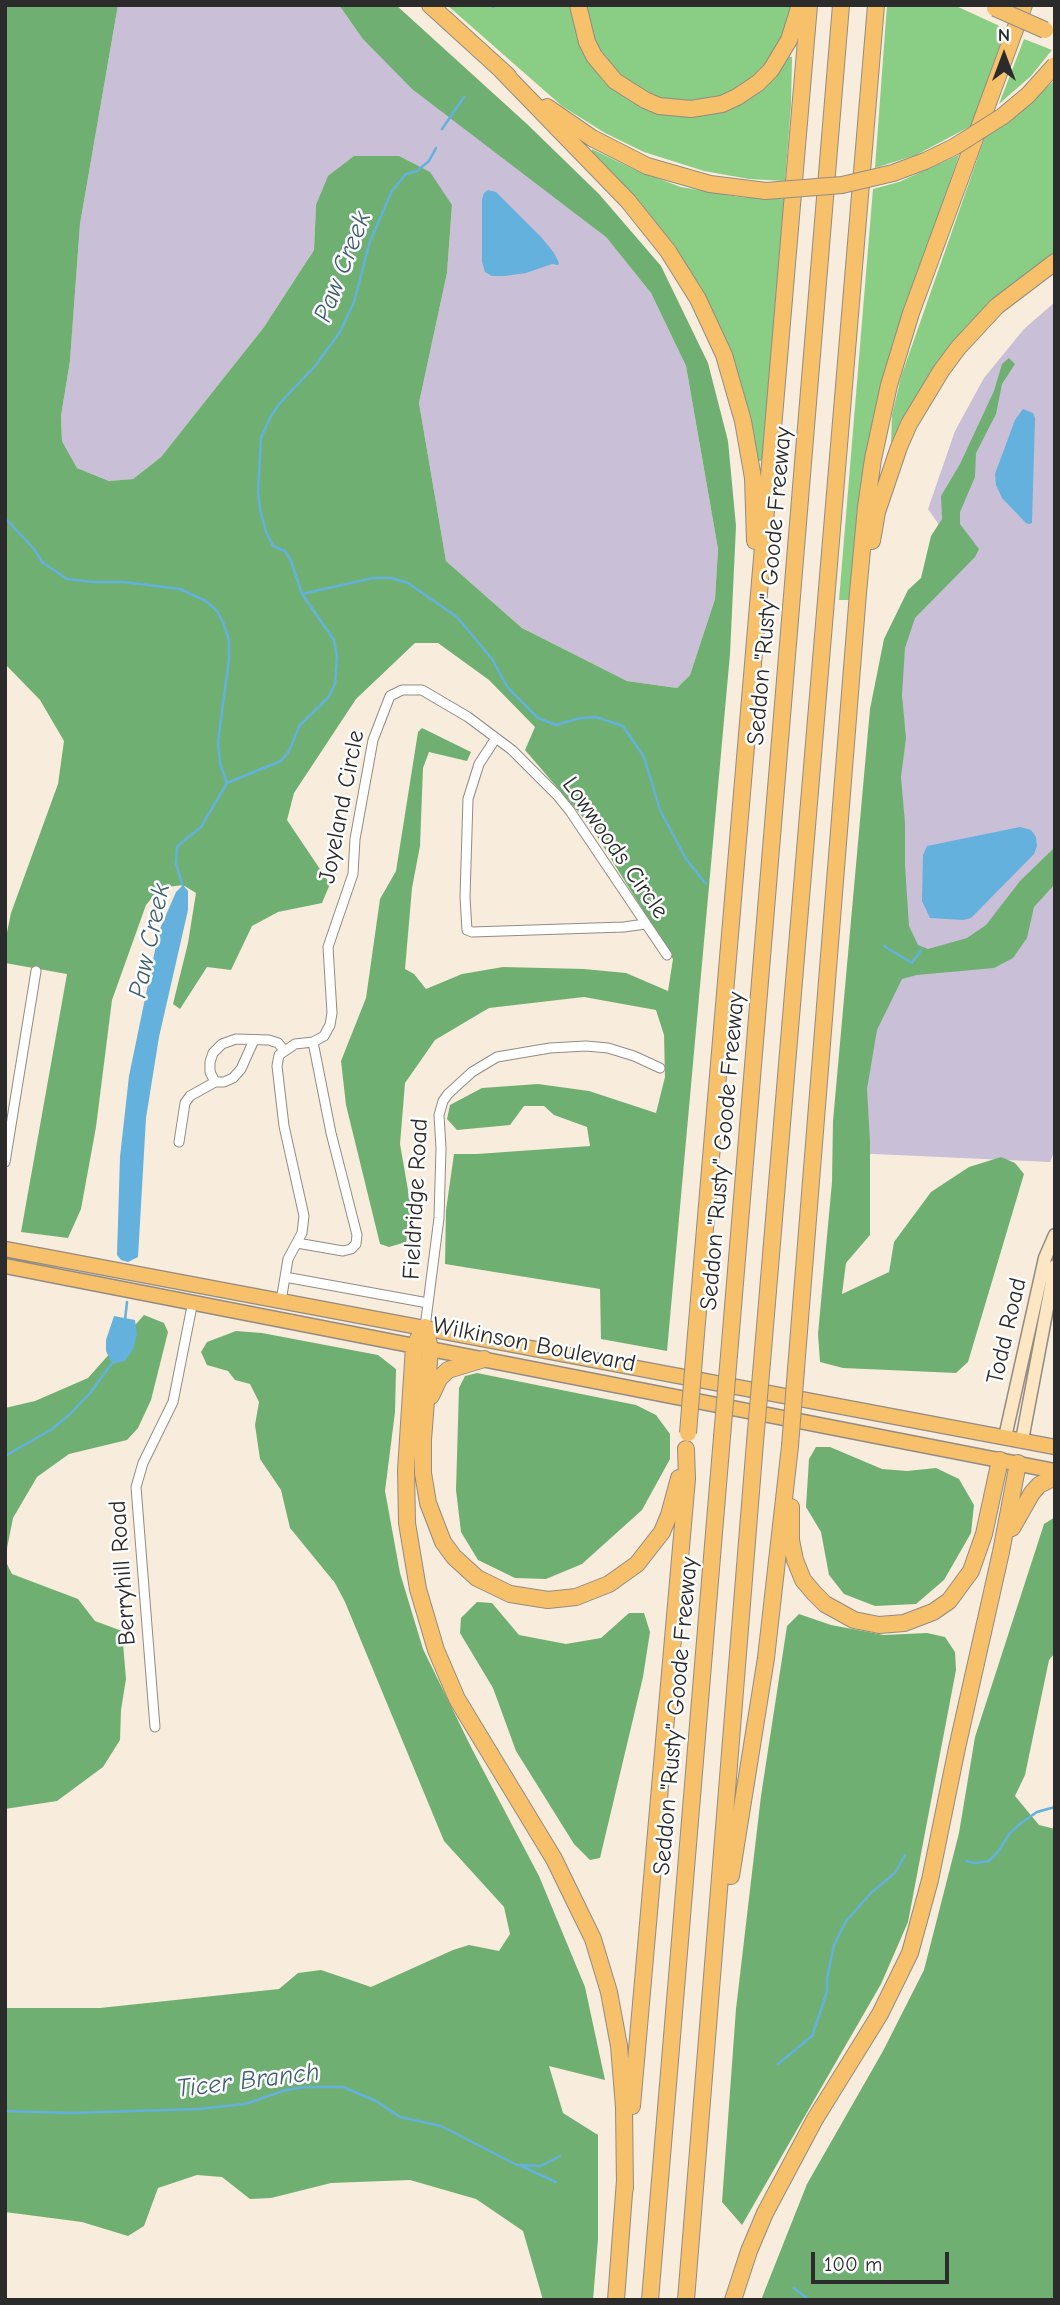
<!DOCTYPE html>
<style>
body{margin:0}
#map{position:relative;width:1060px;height:2305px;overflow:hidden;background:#f8ecdc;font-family:"Comic Neue",sans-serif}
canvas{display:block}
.frame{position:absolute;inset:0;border:7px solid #2b2b2b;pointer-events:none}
.north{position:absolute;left:969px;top:21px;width:70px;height:70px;-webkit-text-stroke:5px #fff;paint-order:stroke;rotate:0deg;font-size:19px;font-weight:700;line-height:28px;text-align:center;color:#2b2b2b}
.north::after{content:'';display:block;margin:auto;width:24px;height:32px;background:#2b2b2b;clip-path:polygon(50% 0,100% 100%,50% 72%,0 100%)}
.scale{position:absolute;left:811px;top:2252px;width:138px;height:32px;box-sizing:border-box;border:4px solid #2b2b2b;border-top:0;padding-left:9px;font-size:21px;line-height:24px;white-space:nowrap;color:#2b2b2b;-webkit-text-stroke:5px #fff;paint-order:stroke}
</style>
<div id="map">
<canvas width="1060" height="2305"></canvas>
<div class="frame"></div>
<div class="north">N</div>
<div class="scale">100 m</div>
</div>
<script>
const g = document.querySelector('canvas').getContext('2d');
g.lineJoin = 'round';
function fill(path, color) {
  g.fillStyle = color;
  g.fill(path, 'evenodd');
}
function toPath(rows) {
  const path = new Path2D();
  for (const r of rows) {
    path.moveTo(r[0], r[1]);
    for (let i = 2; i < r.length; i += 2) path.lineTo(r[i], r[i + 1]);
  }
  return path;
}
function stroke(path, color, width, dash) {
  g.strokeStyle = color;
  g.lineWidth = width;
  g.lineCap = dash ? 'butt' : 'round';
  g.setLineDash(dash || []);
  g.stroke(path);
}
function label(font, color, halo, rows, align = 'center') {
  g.font = font + ' "Comic Neue",sans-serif';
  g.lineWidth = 5;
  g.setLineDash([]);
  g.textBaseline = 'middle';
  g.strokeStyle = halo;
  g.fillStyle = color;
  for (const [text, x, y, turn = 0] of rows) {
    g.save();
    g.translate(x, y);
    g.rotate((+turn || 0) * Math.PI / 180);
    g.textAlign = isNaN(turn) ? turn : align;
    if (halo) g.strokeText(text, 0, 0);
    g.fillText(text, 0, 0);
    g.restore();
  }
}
fill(toPath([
 [118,5,339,5,362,38,606,237,651,293,686,366,718,549,715,599,690,675,677,688,627,681,522,628,446,561,419,403,447,273,452,205,316,205,314,250,264,327,161,457,133,479,109,481,77,468,62,441,61,416,70,361,80,224],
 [1055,302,1055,1150,1050,1162,852,1153,903,616,960,555,928,509,955,431,984,378,1024,329]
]), '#c9bfd7');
fill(toPath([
 [447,5,571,5,631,99,718,110,787,57,792,57,791,105,785,181,749,179,704,171,644,152,605,133,562,106],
 [586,5,795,5,791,21,762,72,735,92,701,102,656,99,624,81,595,46],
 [887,5,954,5,1006,29,971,126,916,155,875,168],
 [1024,39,1052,50,1031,76,999,104],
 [1055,80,1055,255,1015,283,896,445,891,445,892,415,901,377,985,137,1014,117],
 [592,149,635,170,681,187,739,197,785,199,762,461,756,461,700,290,670,241,641,206,591,154],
 [959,155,897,336,850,600,839,600,873,189,899,182]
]), '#8acd85');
fill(toPath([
 [5,5,118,5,80,224,70,361,61,416,62,441,77,468,109,481,133,479,161,457,264,327,314,250,316,205,328,176,354,156,399,156,430,172,452,205,447,273,419,403,446,561,522,628,627,681,677,688,690,675,715,599,718,549,686,366,651,293,606,237,412,89,362,38,339,5,396,5,527,124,599,194,661,266,708,363,728,441,736,526,730,654,667,1351,601,1339,600,1289,445,1264,446,1210,454,1154,477,1154,590,1146,587,1127,554,1115,544,1106,524,1106,510,1125,457,1130,447,1119,450,1105,482,1088,538,1084,589,1091,656,1113,665,1077,664,1035,656,1010,584,997,489,1008,435,1040,405,1083,400,1144,413,1219,406,1242,389,1247,380,1244,346,1105,341,1061,366,998,380,899,396,871,418,732,422,728,471,752,467,761,429,752,423,768,420,846,412,888,405,969,414,974,426,989,462,974,503,967,584,969,626,973,668,991,673,959,592,828,525,750,535,727,489,680,438,643,415,643,356,699,294,793,287,820,330,884,322,903,278,912,252,926,231,970,207,967,180,1009,173,1004,188,943,196,893,183,885,160,888,146,905,112,1000,96,1127,81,1209,68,1238,21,1232,67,974,5,963,5,942,11,913,58,784,64,741,40,700,5,664],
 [1009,358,1015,364,1002,384,996,414,976,453,975,477,960,512,960,524,979,549,975,557,915,618,905,648,902,695,906,738,901,777,905,823,905,865,909,926,918,945,928,949,967,938,986,925,1020,881,1055,847,1055,884,1034,907,1027,938,1013,958,994,968,917,975,902,979,877,1030,867,1089,870,1142,870,1235,846,1263,842,1294,889,1272,894,1242,931,1192,969,1167,1001,1157,1015,1163,1024,1174,968,1362,956,1373,843,1368,820,1362,818,1334,832,1182,833,1121,870,709,884,639,908,590,921,578,931,536,942,519,941,496,960,464,994,391,1002,364],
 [144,1315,164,1323,168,1332,151,1400,138,1428,127,1440,69,1454,37,1477,13,1518,5,1558,5,1408,35,1401,88,1378],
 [236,1331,262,1333,378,1355,396,1369,395,1412,385,1491,400,1573,423,1649,473,1751,539,1876,585,1987,605,2080,549,2066,563,2113,598,2135,598,2239,593,2300,543,2300,523,2231,476,2199,410,2180,331,2183,271,2198,250,2199,222,2177,197,2175,158,2188,144,2226,128,2236,82,2222,5,2212,5,2008,100,2008,279,1989,298,1973,321,1970,371,1987,453,1950,469,1945,499,1951,510,1934,504,1907,444,1841,345,1602,335,1583,290,1528,281,1490,260,1459,255,1425,259,1402,250,1384,235,1380,228,1371,207,1365,201,1352,207,1342],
 [477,1373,636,1405,656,1415,670,1434,670,1459,642,1510,582,1564,546,1579,515,1578,478,1560,461,1532,456,1490,459,1388,465,1376],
 [816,1447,830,1447,882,1469,907,1471,936,1468,959,1479,974,1505,971,1533,944,1580,916,1604,875,1606,844,1594,829,1575,821,1532,806,1507,809,1459],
 [1055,1517,1055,1653,1049,1660,1025,1775,1015,1796,1039,1825,1055,1829,1055,2300,761,2300,807,2184,883,2051,924,1970,959,1833,975,1737,1044,1524],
 [5,1560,12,1574,78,1599,95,1621,122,1631,126,1679,121,1710,120,1740,103,1767,57,1801,5,1809],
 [477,1602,492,1603,519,1635,566,1644,601,1638,629,1613,644,1613,650,1632,643,1677,600,1858,590,1860,574,1844,516,1751,493,1688,460,1633,461,1618],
 [799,1614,831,1625,884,1635,927,1633,945,1637,955,1652,956,1670,908,1922,881,1984,742,2225,722,2202,736,2009,761,1796,787,1626]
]), '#6fb072');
fill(toPath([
 [488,190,496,192,542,238,554,253,559,263,558,265,552,264,526,273,505,276,492,276,485,272,482,262,482,199,484,193],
 [1023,409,1033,413,1035,418,1032,523,1029,524,1026,523,1002,498,996,485,995,474,1015,420],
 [1020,827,1031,830,1036,837,1037,846,1034,854,971,918,963,920,930,918,922,901,923,855,927,846],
 [183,885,188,891,188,910,159,1037,146,1118,138,1257,128,1262,121,1260,117,1255,120,1157,129,1076,159,931,176,892],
 [114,1316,135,1320,137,1334,133,1350,125,1361,112,1364,106,1351,106,1340]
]), '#63b1dc');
stroke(toPath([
 [493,5,493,7],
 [442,129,464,97],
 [5,518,35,550,42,562,67,579,93,582,124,582,180,589,206,601,217,611,223,622,229,640,229,660,218,741,220,763,227,783],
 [302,594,373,578,391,578,408,583,457,617,492,659,508,688,538,718,556,725,580,718,596,717,623,726,644,757,660,810,686,859,706,884],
 [183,886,176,864,177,847,180,844,201,827,227,783,281,761,289,751,300,725,328,698,335,684,337,657,334,640,302,594,291,561,285,551,273,546,266,532,260,509,258,492,261,438,270,418,279,404,315,366,340,332,354,302,370,241,392,191,406,174,417,171,429,161,436,148],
 [884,946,912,963,921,950],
 [125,1320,127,1302],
 [5,1456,52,1429,69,1415,90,1393,112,1363],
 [966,1861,975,1863,989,1861,998,1852,1010,1833,1021,1823,1037,1812,1055,1807],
 [778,2064,812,2036,827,1992,827,1978,834,1945,846,1921,872,1892,895,1873,905,1855],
 [5,2111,70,2113,198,2109,245,2104,286,2090,306,2087,343,2087,376,2101,400,2117,441,2126,517,2165,541,2166,560,2156],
 [521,2166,556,2182],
 [794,2288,809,2300]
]), '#63b1dc', 2.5);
const street = toPath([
 [496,738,479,764,468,799,465,897,467,930,472,932,624,927,645,924],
 [215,1082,210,1072,210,1062,213,1053,222,1044,236,1039,269,1040,278,1043,284,1050],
 [179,1142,185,1103,190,1096,215,1082,224,1082,233,1078,241,1069,254,1040],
 [5,1162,36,971],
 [297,1243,343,1251,351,1249,356,1244,357,1235,331,1133,313,1042],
 [285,1277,428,1303],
 [281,1301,288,1259,302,1233,304,1216,284,1126,277,1066,279,1055,295,1044,313,1042,324,1036,330,1025,332,1013,328,947,353,874,355,839,373,740,390,696,402,690,422,690,468,717,512,750,557,795,570,811,667,955],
 [425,1327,439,1218,441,1148,439,1115,443,1101,448,1094,472,1072,497,1057,550,1048,586,1046,608,1048,634,1056,660,1068],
 [155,1727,136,1487,143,1463,173,1402,193,1301]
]);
const secondary = toPath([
 [1005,1437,1045,1258,1055,1235],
 [1022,1440,1055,1266]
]);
const primary = toPath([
 [5,1249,1055,1447],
 [5,1266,1055,1471]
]);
const highway = toPath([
 [430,5,508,76],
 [578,5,587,42,594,56,615,81,645,100,659,106,691,109,722,104,737,97,758,83,771,70,789,40,800,5],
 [501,70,628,201,668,251,698,299,724,355,743,421,753,478,755,541],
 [547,107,592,138,647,166,710,184,766,191],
 [872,541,877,512,899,447,909,424,941,371,958,348,997,306,1055,262],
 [425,1327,414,1346,406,1470,407,1523,418,1589,436,1650,457,1699,554,1859,593,1939,609,1992,619,2046,624,2107,625,2189],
 [425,1327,430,1349,423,1440,423,1473,428,1503,443,1542,454,1557,477,1578,510,1594,548,1600,576,1597,609,1584,637,1564,662,1532,669,1515,679,1478],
 [695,1346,809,5],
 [729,1355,841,5],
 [762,1362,876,5],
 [796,1369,858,593,866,507,873,459,889,385,911,313,1024,5],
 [431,1396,439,1379,448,1370,484,1359],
 [791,1507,791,1540,795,1560,803,1580,814,1593,825,1604,854,1620,879,1625,904,1623,933,1612,949,1601,971,1571,984,1534,1000,1460],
 [1012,1528,1032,1493,1039,1485,1055,1477],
 [731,1876,766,1658,790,1446],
 [632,2106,687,1479,686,1449],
 [616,2300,625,2180],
 [650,2300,722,1437],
 [686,2300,755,1442],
 [733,2300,749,2251,765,2213,815,2119,880,2014,910,1953,930,1880,957,1748,1001,1552,1018,1463]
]);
stroke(street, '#928c84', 11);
stroke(secondary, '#928c84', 15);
stroke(primary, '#928c84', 17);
stroke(highway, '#928c84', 18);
stroke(street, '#fff', 9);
stroke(secondary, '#fce6c4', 12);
stroke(primary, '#f7c06b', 14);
stroke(highway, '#f7c06b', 16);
const highwayBridge = toPath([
 [995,8,1045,30],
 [766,191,842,185,893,173,925,161,954,147,1003,116,1028,95,1055,65],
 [688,1433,695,1346],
 [722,1437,729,1355],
 [755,1442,762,1362],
 [790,1446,796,1369]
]);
stroke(highwayBridge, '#928c84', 18, []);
stroke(highwayBridge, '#f7c06b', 16);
label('24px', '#2b2b2b', '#fff', [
 ["Seddon \"Rusty\" Goode Freeway",770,586,-85],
 ["Joyeland Circle",342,807,-79],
 ["Lowwoods Circle",615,848,55],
 ["Seddon \"Rusty\" Goode Freeway",723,1151,-85],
 ["Fieldridge Road",416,1199,-87],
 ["Todd Road",1007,1331,-77],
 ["Wilkinson Boulevard",534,1345,11],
 ["Berryhill Road",123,1573,-94],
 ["Seddon \"Rusty\" Goode Freeway",676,1716,-85]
]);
label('italic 26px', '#416172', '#fff', [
 ["Paw Creek",343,267,-69],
 ["Paw Creek",150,941,-78],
 ["Ticer Branch",248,2081,-7]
]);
</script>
